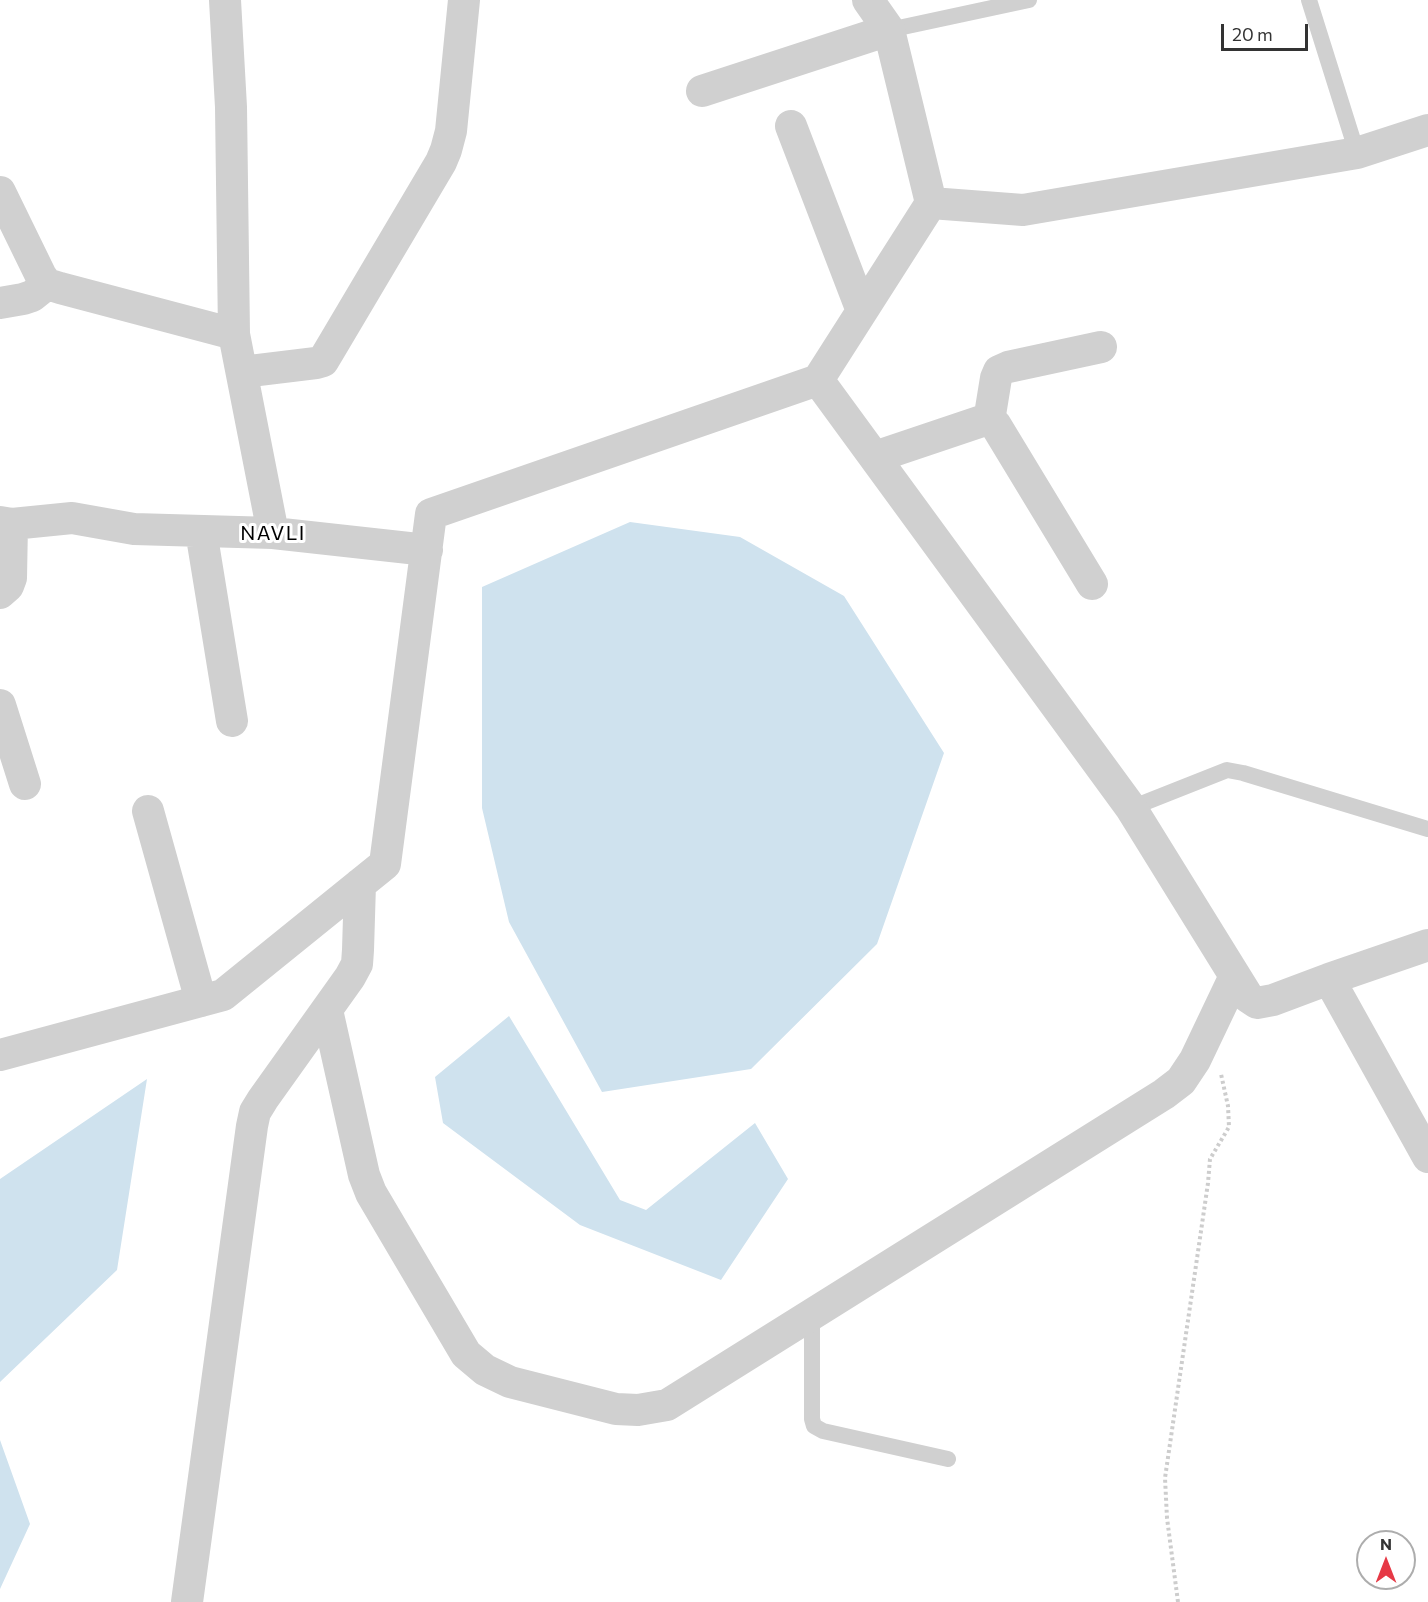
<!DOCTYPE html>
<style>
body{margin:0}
#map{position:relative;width:1428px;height:1602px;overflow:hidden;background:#fff;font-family:Commissioner,sans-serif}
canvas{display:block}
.north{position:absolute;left:1356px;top:1530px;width:60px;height:60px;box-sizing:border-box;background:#fff;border:2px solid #adadad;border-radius:50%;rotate:0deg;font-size:16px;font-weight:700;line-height:24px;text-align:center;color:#333}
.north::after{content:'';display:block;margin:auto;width:21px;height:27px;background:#e63946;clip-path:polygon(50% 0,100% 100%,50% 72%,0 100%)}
.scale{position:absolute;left:1221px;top:24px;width:87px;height:27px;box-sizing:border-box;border:3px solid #333;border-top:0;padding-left:8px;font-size:18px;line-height:21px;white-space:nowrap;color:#333;-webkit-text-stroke:4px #fff;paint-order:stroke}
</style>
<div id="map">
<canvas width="1428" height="1602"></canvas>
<div class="north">N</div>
<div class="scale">20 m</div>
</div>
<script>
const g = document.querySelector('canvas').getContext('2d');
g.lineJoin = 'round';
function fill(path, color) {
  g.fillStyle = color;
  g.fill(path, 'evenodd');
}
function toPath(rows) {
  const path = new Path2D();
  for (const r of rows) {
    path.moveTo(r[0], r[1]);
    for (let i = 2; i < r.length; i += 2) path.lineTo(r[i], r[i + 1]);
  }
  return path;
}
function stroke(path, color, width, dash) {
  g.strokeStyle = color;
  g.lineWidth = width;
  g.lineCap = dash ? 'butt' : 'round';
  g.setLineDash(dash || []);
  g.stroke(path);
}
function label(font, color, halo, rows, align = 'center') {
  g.font = font + ' Commissioner,sans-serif';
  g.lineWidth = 6;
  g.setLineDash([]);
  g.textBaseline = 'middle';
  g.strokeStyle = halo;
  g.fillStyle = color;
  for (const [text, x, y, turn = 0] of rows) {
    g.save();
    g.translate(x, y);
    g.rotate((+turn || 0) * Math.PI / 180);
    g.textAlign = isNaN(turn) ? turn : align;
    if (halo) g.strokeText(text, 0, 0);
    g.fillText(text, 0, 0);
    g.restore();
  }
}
fill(toPath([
 [630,522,740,537,844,596,944,753,877,944,751,1069,602,1092,509,922,482,808,482,587],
 [509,1016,620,1200,646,1210,755,1123,788,1179,721,1280,580,1225,443,1123,435,1077],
 [147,1079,117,1270,0,1382,0,1179],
 [0,1440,30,1524,0,1589]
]), '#cfe2ee');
stroke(toPath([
 [1178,1602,1167,1518,1165,1478,1208,1183,1210,1159,1229,1127,1228,1106,1221,1074]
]), '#cdcdcd', 4, [3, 3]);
stroke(toPath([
 [1309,0,1357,153],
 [889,30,1029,0],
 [1131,808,1227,770,1243,773,1428,829],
 [812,1315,812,1419,814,1426,823,1431,948,1459]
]), '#d0d0d0', 16);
stroke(toPath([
 [225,0,231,107,234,334,273,533],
 [702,91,889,30],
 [791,126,862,311],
 [0,192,41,276,47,284,60,288,234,334],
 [931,203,1023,210,1357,153,1428,130],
 [0,303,23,299,32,296,47,284],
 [242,372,316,363,323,361,329,351,441,162,446,150,451,131,464,0],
 [818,380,1131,808,1248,997,1257,1003,1273,1000,1329,979,1428,1157],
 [989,421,996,378,999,371,1008,367,1101,347],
 [875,457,982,421,989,421,995,424,1092,584],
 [0,522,12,524,72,518,134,529,273,533,427,550],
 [201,531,232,721],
 [0,593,8,586,11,578,12,524],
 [0,705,25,784],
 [148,811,201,1001],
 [1329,979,1428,945],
 [327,1010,364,1175,371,1193,466,1354,485,1370,510,1382,616,1409,638,1410,667,1405,1164,1094,1181,1081,1195,1060,1235,976],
 [0,1055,223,995,385,864,431,514,818,380,931,203,889,30,868,0],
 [187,1602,252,1126,255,1112,263,1099,350,977,357,964,358,950,360,884]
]), '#d0d0d0', 32);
g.letterSpacing = '1.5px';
label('20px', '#000', '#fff', [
 ["NAVLI",273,533]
]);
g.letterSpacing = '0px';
</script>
